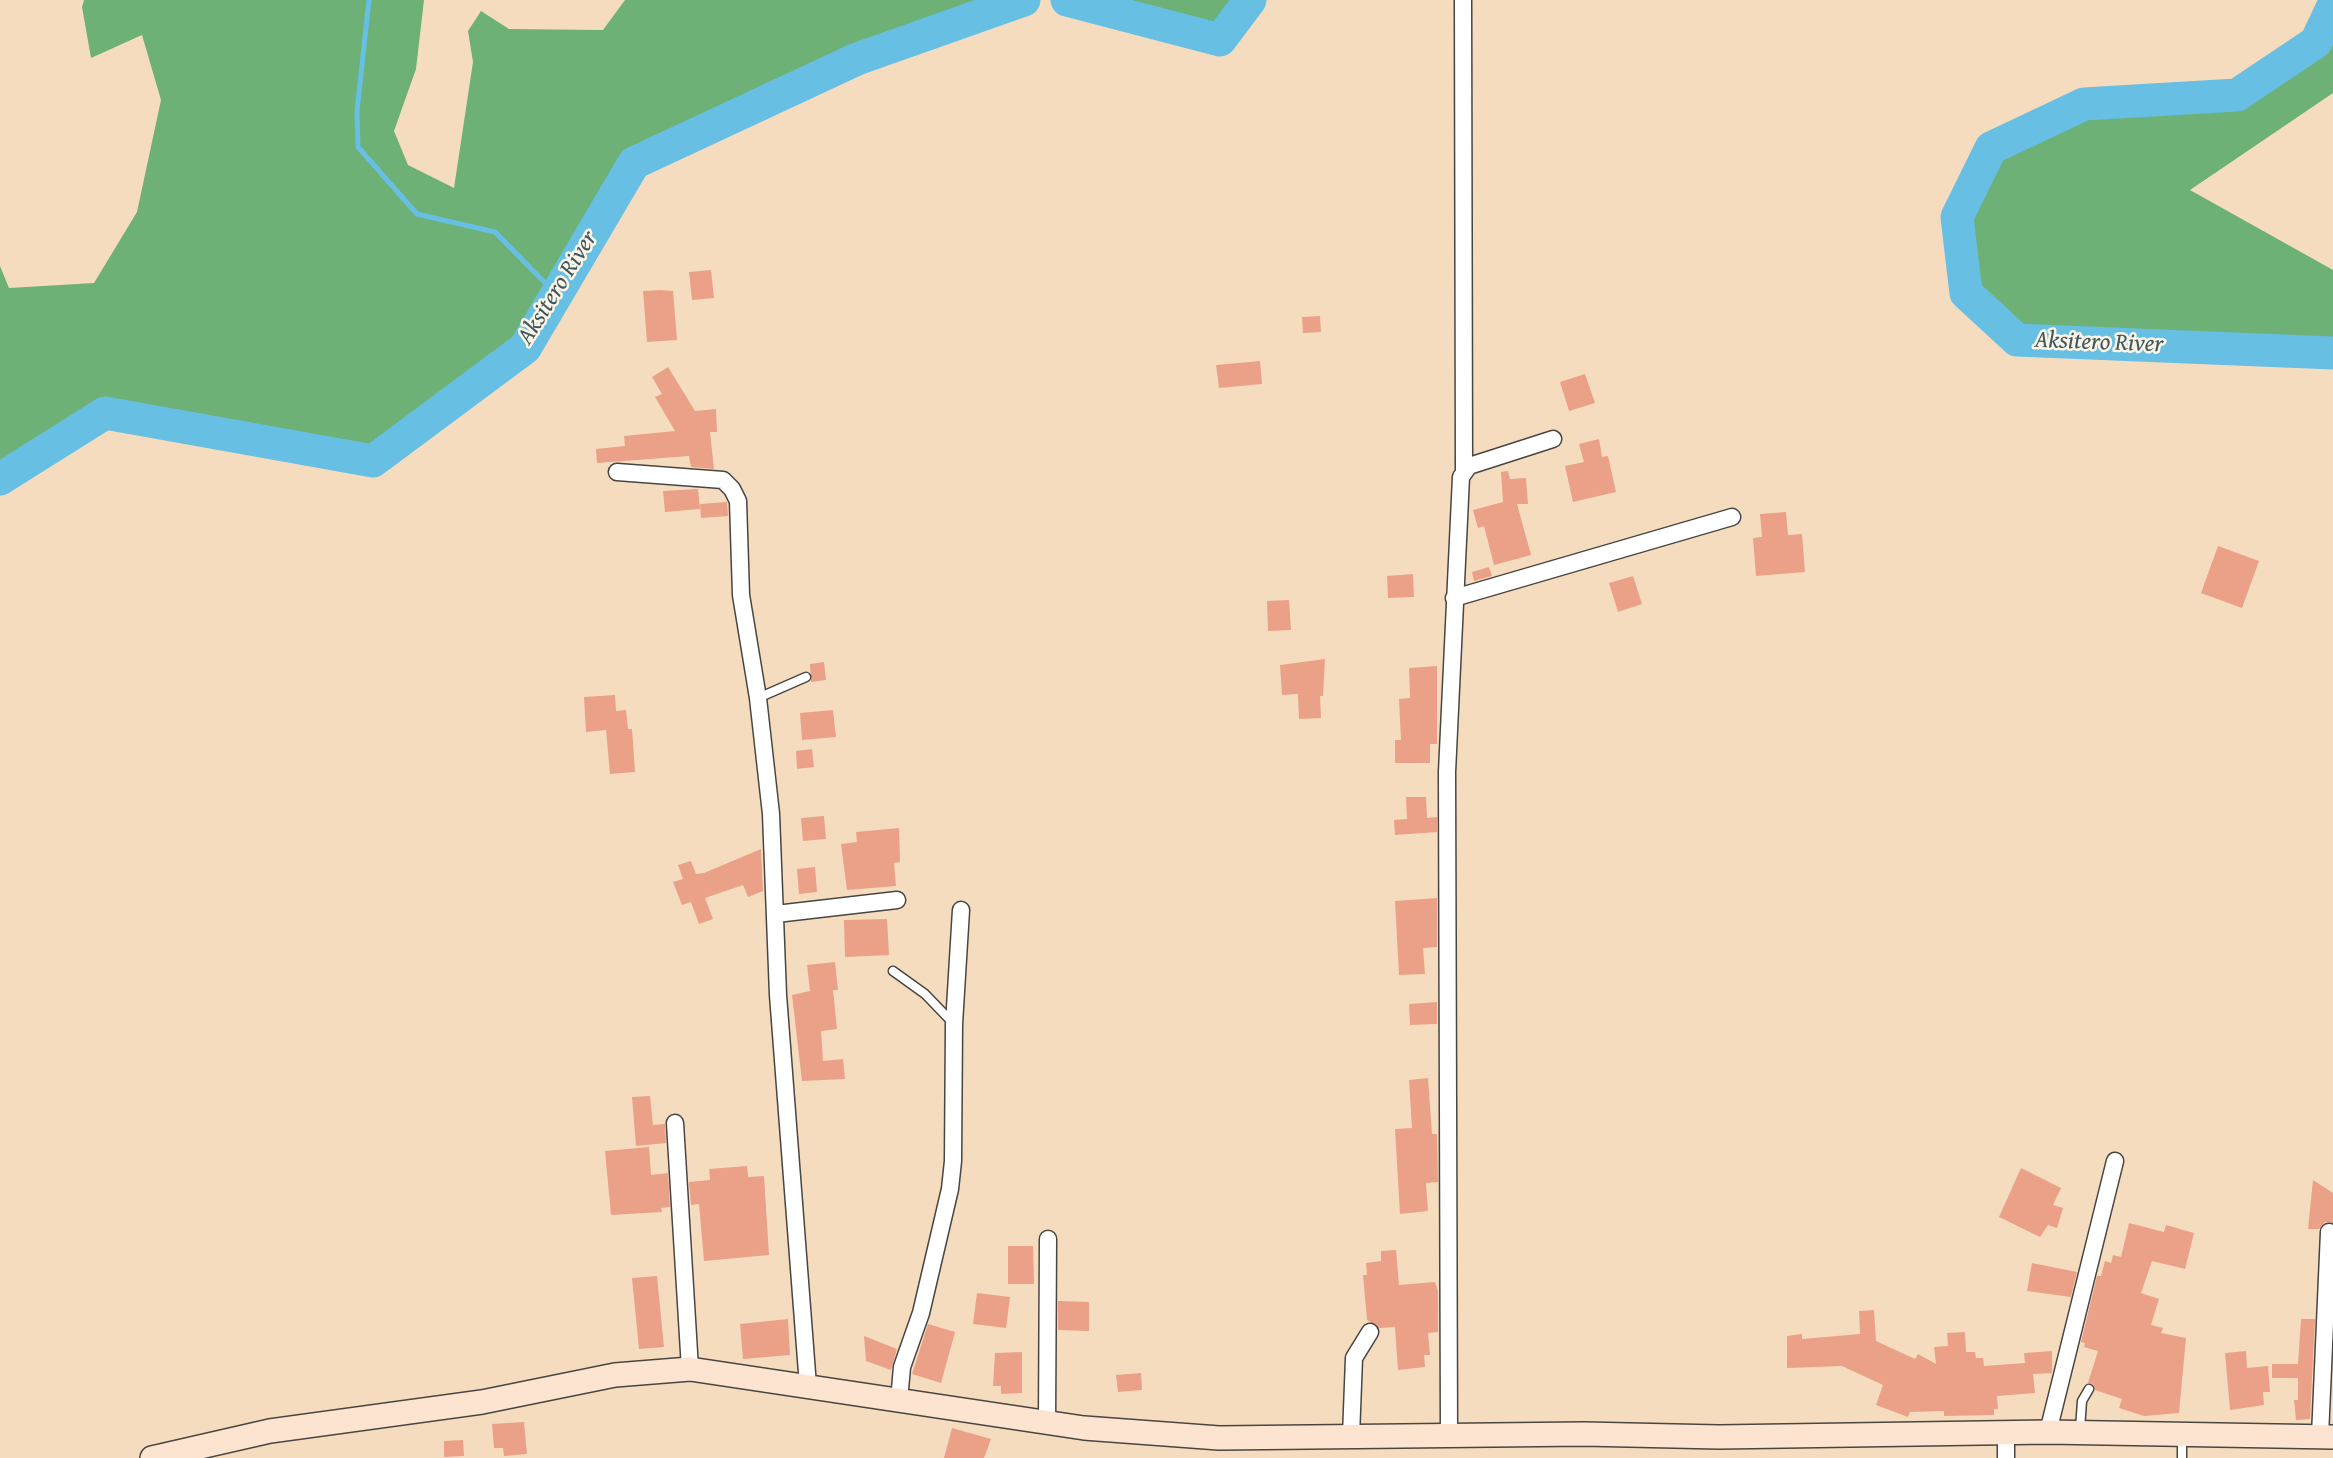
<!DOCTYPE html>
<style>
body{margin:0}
canvas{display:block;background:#f5dcbf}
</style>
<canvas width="2333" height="1458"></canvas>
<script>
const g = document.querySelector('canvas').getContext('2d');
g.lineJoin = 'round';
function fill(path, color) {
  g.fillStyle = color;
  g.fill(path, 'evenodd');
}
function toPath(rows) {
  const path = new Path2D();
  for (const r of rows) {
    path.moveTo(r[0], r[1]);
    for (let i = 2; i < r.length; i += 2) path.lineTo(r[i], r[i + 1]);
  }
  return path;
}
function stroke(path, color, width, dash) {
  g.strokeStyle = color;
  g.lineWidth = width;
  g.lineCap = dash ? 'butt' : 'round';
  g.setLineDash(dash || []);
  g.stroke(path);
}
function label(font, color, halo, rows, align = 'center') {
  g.font = font + ' "Gentium Book Plus",serif';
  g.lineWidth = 5;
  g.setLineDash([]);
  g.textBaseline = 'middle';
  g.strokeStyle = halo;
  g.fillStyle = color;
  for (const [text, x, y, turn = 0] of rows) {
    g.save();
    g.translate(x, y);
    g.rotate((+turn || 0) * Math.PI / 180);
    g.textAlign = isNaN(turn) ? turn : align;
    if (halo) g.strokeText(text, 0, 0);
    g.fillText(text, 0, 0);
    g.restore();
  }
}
fill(toPath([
 [84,0,424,0,416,69,394,131,408,165,454,188,473,62,468,31,481,11,509,29,603,30,625,0,1023,0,634,163,525,348,373,461,105,413,0,479,0,266,9,288,94,283,137,212,161,100,142,35,91,58,82,7],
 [1067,0,1250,0,1220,40],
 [2333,6,2333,93,2190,190,2333,270,2333,353,2017,340,1966,293,1957,217,1991,148,2084,104,2237,95,2316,43]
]), '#6db176');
stroke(toPath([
 [369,0,357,111,358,147,417,214,495,232,556,294]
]), '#67bfe4', 5);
stroke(toPath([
 [1067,0,1220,40,1250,0],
 [2333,6,2316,42,2237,95,2084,104,1991,148,1957,217,1966,293,2017,340,2333,353],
 [0,479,105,413,373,461,525,348,634,163,857,59,1024,0]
]), '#67bfe4', 33);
fill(toPath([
 [711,270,714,298,692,300,689,272],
 [660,290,673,291,677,340,647,342,643,291],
 [1320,316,1321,332,1303,333,1302,317],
 [1260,361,1262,384,1219,388,1216,365],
 [668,367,695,411,716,409,717,432,710,432,714,469,691,467,689,456,597,463,596,449,625,446,624,436,675,431,655,397,662,394,652,377],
 [1585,374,1595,403,1569,411,1560,382],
 [1599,439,1602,457,1608,456,1616,492,1573,502,1565,466,1584,462,1579,444],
 [1508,471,1510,479,1526,478,1528,504,1517,504,1531,555,1494,565,1484,526,1478,528,1473,510,1503,502,1501,472],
 [698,489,700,509,665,512,663,491],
 [727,502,728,516,701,518,700,504],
 [1786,512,1788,535,1802,534,1805,572,1756,576,1753,538,1762,537,1760,514],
 [2218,546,2259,561,2242,608,2201,593],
 [1489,567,1492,576,1474,581,1472,572],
 [1413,574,1414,597,1388,598,1387,576],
 [1633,576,1642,604,1618,612,1609,583],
 [1289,600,1291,630,1268,631,1267,601],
 [1325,659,1323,696,1320,696,1321,718,1299,719,1298,694,1282,695,1280,665],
 [824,662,826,680,811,682,810,664],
 [1437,666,1437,744,1430,744,1430,763,1395,763,1395,740,1401,740,1399,699,1410,698,1409,668],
 [615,695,616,711,626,710,628,729,632,729,635,772,610,774,606,730,586,732,584,697],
 [833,710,836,737,802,740,800,713],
 [812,749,814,767,797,769,796,751],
 [1406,797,1426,797,1427,818,1437,817,1437,832,1395,835,1394,820,1407,819],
 [824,816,826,839,803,841,801,818],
 [899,828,900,862,894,863,896,886,847,890,841,844,857,842,856,832],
 [761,849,763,891,748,897,743,885,705,898,713,919,699,924,691,902,682,905,673,882,683,879,678,865,691,861,696,874,704,873],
 [815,867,817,892,799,894,797,869],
 [1437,898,1437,947,1423,948,1425,974,1399,975,1395,901],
 [887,919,889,955,845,957,844,920],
 [835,962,838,990,833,990,837,1029,821,1031,823,1061,843,1059,845,1079,802,1081,792,995,810,991,807,965],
 [1437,1002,1437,1024,1410,1025,1409,1004],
 [1428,1078,1432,1134,1437,1134,1438,1182,1426,1183,1428,1211,1400,1214,1395,1129,1412,1128,1409,1080],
 [650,1096,653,1125,665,1124,666,1143,636,1146,632,1097],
 [649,1147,651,1175,668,1173,670,1207,661,1208,662,1212,611,1215,605,1151],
 [747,1166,748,1177,764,1176,769,1255,704,1261,699,1204,691,1205,689,1182,710,1180,709,1169],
 [2021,1168,2061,1188,2053,1205,2063,1208,2057,1228,2048,1225,2040,1237,1999,1217],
 [2313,1180,2333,1193,2333,1223,2325,1222,2319,1229,2308,1229],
 [2129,1223,2164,1232,2166,1225,2194,1233,2185,1269,2152,1261,2141,1293,2159,1299,2151,1325,2163,1328,2161,1333,2186,1338,2179,1413,2144,1416,2119,1408,2122,1399,2095,1390,2093,1384,2088,1383,2098,1351,2084,1347,2085,1343,2081,1342,2097,1276,2101,1276,2105,1261,2111,1263,2113,1255,2121,1257],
 [1008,1246,1033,1246,1034,1284,1008,1284],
 [1396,1250,1399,1285,1435,1282,1438,1291,1438,1332,1428,1333,1430,1355,1424,1355,1425,1367,1398,1370,1395,1327,1380,1328,1367,1320,1363,1275,1367,1275,1366,1263,1381,1261,1381,1251],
 [2032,1263,2077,1272,2071,1297,2027,1291],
 [657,1276,664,1347,639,1349,632,1278],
 [977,1293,1010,1297,1006,1328,973,1324],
 [1058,1301,1089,1302,1089,1331,1058,1330],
 [1874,1310,1876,1341,1915,1359,1918,1354,1936,1364,1934,1347,1948,1346,1947,1333,1965,1332,1966,1352,1975,1352,1976,1358,1983,1358,1984,1366,2025,1363,2024,1353,2052,1351,2052,1373,2033,1374,2035,1393,1997,1396,1998,1409,1994,1409,1994,1415,1944,1416,1944,1411,1910,1412,1908,1417,1876,1405,1883,1385,1842,1366,1787,1368,1787,1336,1802,1334,1802,1339,1860,1334,1859,1311],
 [788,1319,790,1355,743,1359,740,1324],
 [2301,1319,2315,1319,2310,1419,2296,1420,2294,1400,2298,1400,2298,1378,2272,1378,2272,1364,2298,1364],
 [928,1324,955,1332,941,1383,912,1374],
 [864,1336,897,1349,891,1370,866,1361],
 [2246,1351,2247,1368,2268,1366,2270,1392,2263,1392,2264,1405,2230,1410,2225,1353],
 [1022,1352,1022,1393,1001,1394,1001,1386,993,1386,995,1353],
 [1141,1373,1142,1390,1118,1392,1116,1375],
 [524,1422,527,1454,504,1456,503,1448,494,1448,492,1424],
 [952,1428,991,1439,984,1458,944,1458],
 [463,1440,464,1456,444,1457,444,1441]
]), '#eba187');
const lane = toPath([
 [758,698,806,677],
 [893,971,925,994,952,1022],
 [2080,1429,2082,1401,2089,1389],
 [2182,1458,2182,1437]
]);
const street = toPath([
 [1463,0,1464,470],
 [617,472,723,480,732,489,738,501,741,595,758,698,771,814,778,995,808,1386],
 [1454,598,1732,517],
 [776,914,897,900],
 [675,1123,690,1369],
 [899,1400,902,1367,921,1313,950,1189,953,1161,954,1024,961,910],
 [1047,1423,1048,1239],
 [2048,1432,2115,1161],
 [1449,1435,1447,772,1461,477,1469,466,1553,439],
 [1351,1436,1354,1358,1370,1332],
 [2320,1436,2329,1232],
 [2006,1458,2006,1433]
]);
const secondary = toPath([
 [152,1458,270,1431,482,1402,615,1375,690,1369,1084,1428,1219,1438,1584,1434,1719,1437,2048,1432,2333,1437]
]);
stroke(lane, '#494641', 11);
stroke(street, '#494641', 19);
stroke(secondary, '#494641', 26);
stroke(lane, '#fff', 8);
stroke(street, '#fff', 16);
stroke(secondary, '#fde4d1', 23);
label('italic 24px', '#3d5762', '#fcf5e5', [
 ["Aksitero River",558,288,-58],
 ["Aksitero River",2099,343,2]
]);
</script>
